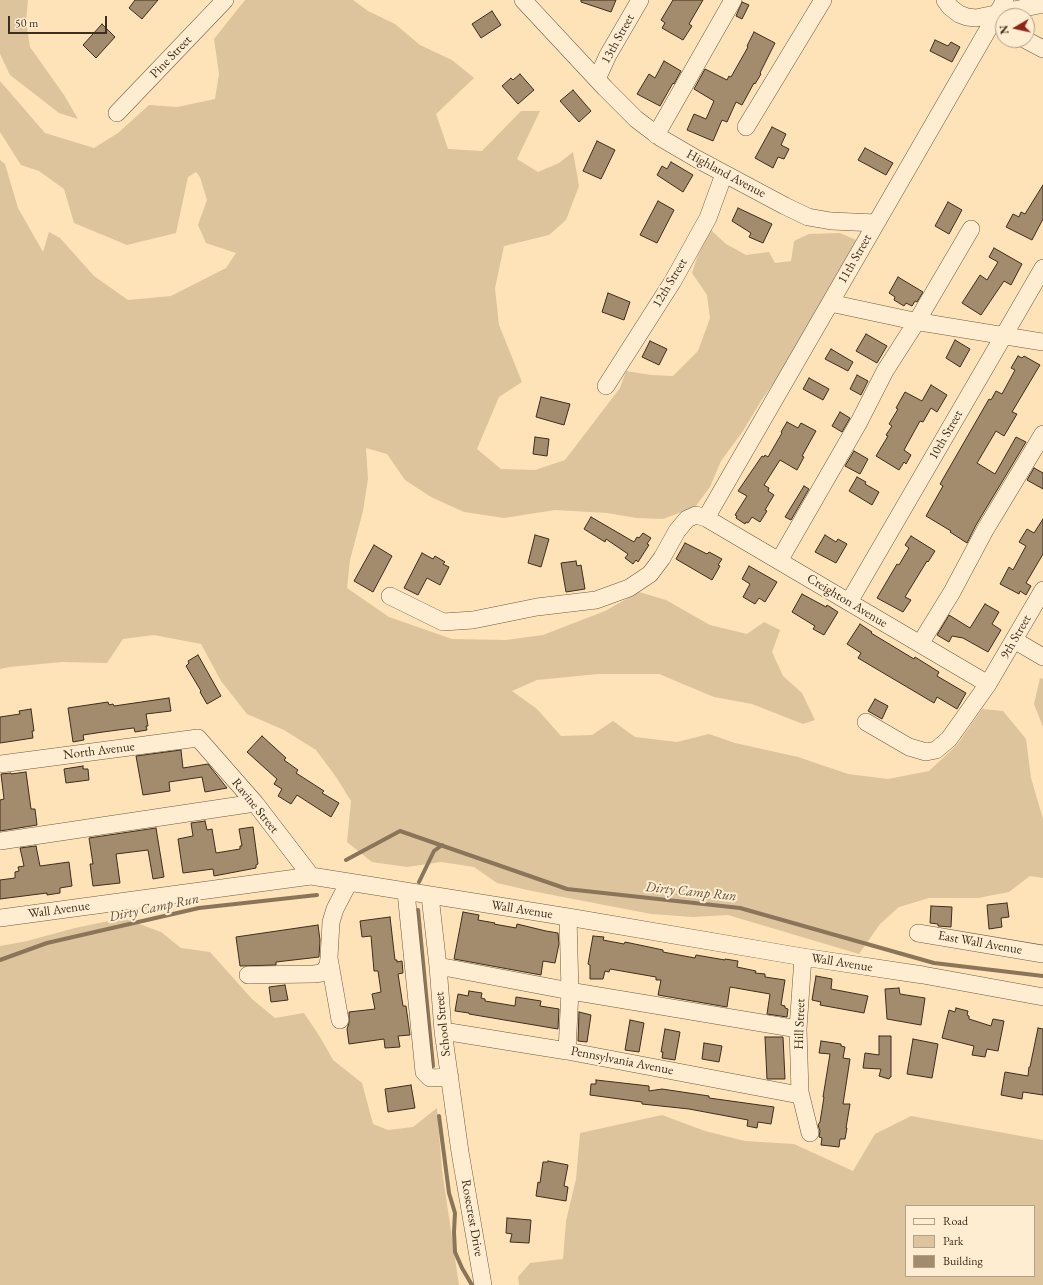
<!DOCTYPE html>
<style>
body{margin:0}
#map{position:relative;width:1043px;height:1285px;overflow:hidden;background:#fde3b7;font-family:"EB Garamond",serif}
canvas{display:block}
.legend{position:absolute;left:905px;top:1205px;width:130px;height:72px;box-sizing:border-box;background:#feedd0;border:1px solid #b2a088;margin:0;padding:5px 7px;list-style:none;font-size:12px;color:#3f2d1d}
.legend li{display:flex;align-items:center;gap:8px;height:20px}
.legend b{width:20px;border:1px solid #b2a088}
.north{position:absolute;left:995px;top:8px;width:40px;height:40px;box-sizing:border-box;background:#feedd0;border:1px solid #b2a088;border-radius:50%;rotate:261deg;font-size:11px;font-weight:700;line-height:16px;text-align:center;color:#3f2d1d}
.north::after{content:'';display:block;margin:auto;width:14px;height:18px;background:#8f2418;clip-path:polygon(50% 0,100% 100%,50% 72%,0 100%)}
.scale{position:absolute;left:8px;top:16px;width:99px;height:18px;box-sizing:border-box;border:2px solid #3f2d1d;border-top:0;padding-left:5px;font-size:12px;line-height:14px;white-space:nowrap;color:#3f2d1d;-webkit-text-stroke:3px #feedd0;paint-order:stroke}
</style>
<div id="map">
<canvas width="1043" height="1285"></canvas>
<ul class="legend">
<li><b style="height:5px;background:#feedd0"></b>Road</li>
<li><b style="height:11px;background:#ddc49d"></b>Park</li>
<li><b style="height:11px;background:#a28c6d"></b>Building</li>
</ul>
<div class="north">N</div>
<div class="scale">50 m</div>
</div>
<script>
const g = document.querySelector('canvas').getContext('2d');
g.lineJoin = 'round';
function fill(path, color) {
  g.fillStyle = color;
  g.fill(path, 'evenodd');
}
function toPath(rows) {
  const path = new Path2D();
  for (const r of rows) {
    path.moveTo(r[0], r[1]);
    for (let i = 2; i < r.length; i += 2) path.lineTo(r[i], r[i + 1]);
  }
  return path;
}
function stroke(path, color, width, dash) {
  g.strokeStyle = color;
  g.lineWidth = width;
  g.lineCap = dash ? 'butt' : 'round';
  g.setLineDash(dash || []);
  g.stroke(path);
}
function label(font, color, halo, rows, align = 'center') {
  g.font = font + ' "EB Garamond",serif';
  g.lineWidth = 4;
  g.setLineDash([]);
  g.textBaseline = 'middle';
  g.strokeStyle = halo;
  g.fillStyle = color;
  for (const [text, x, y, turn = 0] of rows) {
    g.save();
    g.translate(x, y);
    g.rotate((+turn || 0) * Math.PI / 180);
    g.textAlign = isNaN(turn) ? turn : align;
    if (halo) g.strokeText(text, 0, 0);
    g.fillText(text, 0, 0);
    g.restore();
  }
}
fill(toPath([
 [0,0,28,0,26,21,30,47,64,95,78,119,59,113,10,75,0,54],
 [245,0,353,0,368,11,395,24,420,45,452,60,474,78,436,114,448,149,482,151,521,111,540,111,517,159,538,172,559,163,573,152,579,186,566,220,549,235,504,246,495,288,499,325,522,382,499,397,477,449,501,469,535,470,565,460,620,388,626,371,651,375,673,376,698,351,710,318,707,295,692,273,698,255,711,230,726,244,746,255,769,252,775,263,791,261,794,241,809,234,840,233,856,240,841,271,782,371,761,401,743,431,721,461,710,487,695,507,663,519,636,518,607,513,555,510,504,518,464,512,431,497,405,480,387,454,366,448,368,479,363,511,350,560,347,588,389,617,452,639,506,640,543,635,605,611,639,592,666,600,710,625,747,634,764,622,780,630,772,652,783,676,802,693,815,720,803,724,752,704,714,697,659,674,598,674,537,680,512,691,537,709,561,736,592,735,613,721,635,737,677,742,709,734,735,743,798,757,848,774,888,779,929,771,957,745,982,709,1003,711,1026,739,1031,778,1043,819,1043,878,1030,876,1009,892,978,898,929,898,899,907,880,924,859,954,728,915,693,917,651,914,532,891,497,883,474,867,441,862,407,867,372,862,347,842,351,801,336,777,316,750,284,730,247,714,221,681,201,644,154,635,123,639,107,663,62,662,9,667,0,669,0,160,5,164,18,208,43,252,49,232,60,238,94,276,128,300,171,296,226,268,236,253,206,243,198,225,207,200,200,177,196,172,188,177,176,233,127,245,74,223,64,189,39,171,21,165,0,132,0,81,45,133,94,148,118,133,149,105,177,107,215,99,219,74,214,39],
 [1040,678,1043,679,1043,727,1034,704],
 [123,918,161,932,181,948,210,952,252,999,275,1018,304,1013,320,1037,333,1060,362,1083,373,1124,388,1130,413,1127,437,1108,442,1170,459,1285,0,1285,0,946,27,941,75,928],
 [662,1115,705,1131,745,1141,794,1144,853,1171,875,1134,911,1116,1043,1140,1043,1285,519,1285,518,1277,530,1263,563,1259,566,1221,576,1179,580,1133],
 [906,1206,1034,1206,1034,1276,906,1276]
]), '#ddc49d');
stroke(toPath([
 [346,860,400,831,567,889,740,908,934,963,1043,976],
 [419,882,434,851,442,845],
 [418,910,433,1066],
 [0,960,47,943,199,908,317,895],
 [439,1116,449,1193,455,1213,454,1232,455,1252,462,1268,472,1285]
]), '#8a755a', 4);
const building = toPath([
 [135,0,158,0,142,19,129,8,135,0],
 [581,0,616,0,611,12,581,2,581,0],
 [673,0,703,0,689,24,692,26,683,40,662,28,665,23,661,20,673,0],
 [742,2,749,5,742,19,736,16,742,2],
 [492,11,501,25,481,38,472,24,492,11],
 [102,24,115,37,96,58,83,45,102,24],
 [754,32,775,43,760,73,761,74,755,84,754,83,742,105,736,102,727,122,722,120,713,141,687,130,694,114,706,119,714,101,694,89,705,69,727,80,729,76,731,77,748,47,747,46,754,32],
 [935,40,948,46,951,42,960,47,952,62,930,51,935,40],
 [664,61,681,71,674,84,673,83,660,106,637,94,649,74,655,78,664,61],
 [520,74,534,90,518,104,502,86,511,78,513,80,520,74],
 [573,90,591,111,579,122,560,101,573,90],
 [772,127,786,134,781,145,789,149,784,159,778,157,773,168,755,158,772,127],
 [597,141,615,150,601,179,583,171,597,141],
 [865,148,893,163,886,175,858,160,865,148],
 [671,162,693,175,683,192,657,175,662,166,667,169,671,162],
 [1043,185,1043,219,1032,240,1006,227,1013,214,1019,217,1021,212,1025,214,1043,185],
 [658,201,674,210,657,243,640,235,658,201],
 [948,202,962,210,949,234,935,226,948,202],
 [738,208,772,224,763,243,749,237,751,233,732,221,738,208],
 [994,248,1022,264,1011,285,1004,281,981,315,962,303,980,275,987,280,998,262,989,257,994,248],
 [898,277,923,292,917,302,915,301,912,306,906,303,904,306,894,300,895,297,889,293,898,277],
 [608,293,630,302,624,320,602,312,608,293],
 [866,334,887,346,877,363,856,351,866,334],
 [955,340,970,349,960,367,946,358,955,340],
 [650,341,667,349,659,365,642,357,650,341],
 [831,349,853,362,848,371,825,359,831,349],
 [1018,356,1022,358,1024,356,1040,365,1012,412,1017,414,1004,436,996,431,977,463,995,474,1016,437,1026,442,976,525,967,543,950,532,951,531,926,516,943,486,940,484,989,399,991,400,996,391,1002,394,1015,370,1011,368,1018,356],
 [857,375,868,381,861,395,850,389,857,375],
 [809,378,829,389,823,400,803,389,809,378],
 [931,385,947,395,937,412,931,408,923,422,920,421,904,450,911,455,906,464,904,462,899,470,876,456,888,436,886,435,892,426,889,424,898,409,896,408,905,392,922,401,931,385],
 [541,397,570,404,564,425,536,417,541,397],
 [840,412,850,418,842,432,832,426,840,412],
 [787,422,798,428,801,423,816,431,802,456,804,457,797,470,780,460,764,485,769,488,768,491,774,495,765,510,767,511,760,522,752,517,748,523,746,522,745,524,736,518,737,516,735,515,747,496,738,491,762,456,764,457,765,455,768,457,782,433,781,432,787,422],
 [535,437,549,439,547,456,533,454,535,437],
 [854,451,868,459,860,474,845,466,854,451],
 [1034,468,1043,473,1043,489,1027,480,1034,468],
 [857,477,866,482,865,484,879,492,872,505,849,491,857,477],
 [804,486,809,489,791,520,785,517,804,486],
 [591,517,634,542,637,537,639,538,643,533,651,538,647,544,649,545,638,562,636,560,633,564,625,558,628,554,606,539,605,542,584,529,591,517],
 [1043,519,1043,554,1026,583,1031,586,1026,595,1020,591,1019,594,1000,584,1009,567,1013,570,1026,546,1019,542,1027,529,1034,533,1043,519],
 [535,535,549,539,541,567,528,563,535,535],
 [825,535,836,542,838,539,847,544,836,563,815,552,825,535],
 [911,536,935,551,928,562,927,561,905,597,911,600,903,612,877,598,897,564,899,565,909,548,905,545,911,536],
 [685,543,707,554,709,552,722,559,718,565,720,566,712,580,676,559,685,543],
 [374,545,392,556,373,592,354,581,374,545],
 [422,553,433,559,435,556,445,562,443,564,449,567,440,585,427,578,418,595,404,588,422,553],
 [576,561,577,566,581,565,585,589,566,592,561,563,576,561],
 [749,566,777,582,765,602,759,598,755,604,743,597,750,584,742,579,749,566],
 [802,594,826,607,827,605,838,612,824,635,813,629,815,626,792,612,802,594],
 [985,604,999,612,992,624,1001,630,988,652,963,638,952,636,949,642,937,635,949,615,970,628,985,604],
 [860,624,872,632,871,633,914,659,915,657,939,672,937,676,966,693,957,709,937,697,934,703,858,658,861,653,847,644,860,624],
 [198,655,221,696,207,704,200,692,201,691,186,666,189,663,188,661,198,655],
 [169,698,171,711,146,714,148,726,146,726,147,730,135,732,134,728,133,728,103,732,83,735,84,740,73,742,68,708,108,702,109,705,113,704,114,706,169,698],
 [875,699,888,706,882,719,868,711,875,699],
 [31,709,34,731,32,731,33,738,0,743,0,717,20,714,19,711,31,709],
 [262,736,286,758,284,760,298,770,296,773,324,791,322,793,339,803,331,817,297,795,291,804,278,796,282,789,274,784,277,779,247,752,262,736],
 [181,750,183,768,208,764,227,788,205,792,202,777,169,782,170,791,143,795,136,756,181,750],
 [83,766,83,769,88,769,89,780,66,783,64,769,83,766],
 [26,772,31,809,35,809,37,825,0,831,0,800,4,799,1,774,11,773,11,774,26,772],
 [205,821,207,830,212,829,216,853,240,849,240,846,242,846,239,829,253,827,258,864,256,865,256,868,214,876,213,869,183,873,178,839,193,836,191,823,205,821],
 [156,828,164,877,153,879,148,850,116,854,120,883,93,886,90,864,93,864,89,838,156,828],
 [36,846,40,866,69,862,72,886,60,888,60,893,47,895,47,893,0,899,0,880,15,878,15,872,19,871,18,867,24,866,20,848,36,846],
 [1007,903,1009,917,1001,918,1002,927,989,929,987,905,1007,903],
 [931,906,952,907,951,927,938,926,938,924,930,923,931,906],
 [463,912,479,915,478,920,495,923,494,924,516,928,517,924,546,931,558,933,559,944,555,963,543,961,541,975,454,959,463,912],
 [390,917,395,960,397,960,397,962,402,961,403,973,398,974,403,1006,406,1006,410,1035,398,1036,400,1047,385,1048,384,1039,349,1044,347,1029,349,1023,349,1012,375,1009,372,994,381,992,378,971,374,971,371,936,362,937,360,921,390,917],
 [318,925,320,940,319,957,276,962,276,965,240,966,236,937,318,925],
 [593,936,604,937,603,940,624,944,625,942,649,947,663,950,663,952,695,958,696,955,725,960,725,959,738,961,737,967,756,971,755,973,765,974,765,977,785,980,781,1005,785,1006,785,1008,788,1009,787,1017,767,1014,770,994,730,987,727,1007,658,995,661,980,656,980,656,977,610,969,609,972,605,971,603,979,590,979,590,965,588,964,593,936],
 [816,976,832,979,831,989,868,996,864,1013,820,1005,821,1002,812,1000,816,976],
 [285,985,288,1000,271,1002,269,987,285,985],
 [899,988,900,994,925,998,921,1025,887,1019,885,989,899,988],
 [469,991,482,993,481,998,485,999,485,1001,515,1006,516,997,541,1001,540,1006,559,1009,558,1029,469,1014,469,1013,455,1011,458,994,468,996,469,991],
 [956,1008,968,1011,967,1015,969,1016,969,1019,991,1026,993,1019,1004,1021,998,1051,987,1049,985,1057,972,1055,974,1046,942,1038,949,1010,955,1012,956,1008],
 [579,1012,591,1015,587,1042,578,1041,579,1012],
 [630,1020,644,1023,639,1052,625,1050,630,1020],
 [1038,1028,1043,1029,1043,1095,1023,1092,1022,1099,1001,1095,1005,1072,1028,1076,1029,1067,1030,1067,1038,1028],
 [665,1029,680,1032,675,1060,662,1058,663,1052,661,1052,665,1029],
 [879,1036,891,1036,891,1077,890,1077,889,1079,879,1076,881,1069,863,1068,865,1053,879,1055,879,1036],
 [765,1037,783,1037,785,1079,767,1079,765,1037],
 [913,1039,938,1044,932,1078,907,1074,913,1039],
 [821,1041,841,1044,841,1046,845,1047,843,1058,850,1059,843,1104,850,1104,846,1128,847,1128,845,1139,840,1139,839,1147,821,1145,822,1138,819,1137,820,1131,818,1125,820,1122,824,1097,823,1097,830,1054,819,1053,821,1041],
 [704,1043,722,1046,719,1062,702,1059,704,1043],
 [596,1080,649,1086,649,1091,662,1089,709,1096,709,1098,774,1107,771,1124,758,1122,757,1128,747,1126,748,1120,689,1109,642,1104,642,1102,590,1095,591,1084,596,1084,596,1080],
 [411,1085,415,1108,388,1112,385,1089,411,1085],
 [548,1161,568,1165,564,1186,568,1187,566,1201,536,1196,538,1182,540,1183,543,1162,548,1162,548,1161],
 [507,1218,531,1220,529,1243,510,1242,512,1234,506,1233,507,1218]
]);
fill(building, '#a28c6d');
stroke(building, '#3f2d1d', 1);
const minor = toPath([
 [523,0,605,88,636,119,661,138,697,159,785,206,808,217,831,221,876,223],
 [945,0,950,7,959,14,967,17,976,18,1043,4],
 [1026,40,1043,49],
 [597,79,608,55,640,0],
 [117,113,225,0],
 [746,127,823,0],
 [656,135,733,0],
 [830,303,914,321,1043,342],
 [606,386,673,281,708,218,724,174],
 [706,518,1005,0],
 [779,561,859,422,885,371,917,321,971,229],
 [390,596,443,622,473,620,537,607,596,600,629,588,650,574,662,558,677,531,687,519,696,515,706,518,988,684],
 [849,602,1043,268],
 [1014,640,1043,657],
 [920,644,952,592,985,530,1043,434],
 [866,722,909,747,926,752,936,750,949,739,988,684,1043,590],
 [0,764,198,738,255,803,311,876],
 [0,841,255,803],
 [406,892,424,1072,430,1078,450,1077],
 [430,896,438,966,443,1031,460,1152,483,1285],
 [0,918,311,876,568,917,803,957,923,975,1043,997],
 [918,933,1043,954],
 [803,957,798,1029,800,1092,810,1133],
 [329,958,340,1020],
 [438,966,570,991,798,1029],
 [248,975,314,974,321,973,325,970,328,965,329,958,331,922,335,909,349,882],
 [443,1031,567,1051,794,1094,800,1092],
 [567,1051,570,991,568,917]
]);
stroke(minor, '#6e5a44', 18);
stroke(minor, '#feedd0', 17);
label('13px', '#3f2d1d', '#feedd0', [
 ["13th Street",618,39,-61],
 ["Pine Street",171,57,-46],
 ["Highland Avenue",726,174,28],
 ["11th Street",855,259,-60],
 ["12th Street",670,283,-59],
 ["10th Street",946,435,-60],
 ["Creighton Avenue",847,601,31],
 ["9th Street",1016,637,-60],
 ["North Avenue",99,751,-7],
 ["Ravine Street",255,806,51],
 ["Wall Avenue",59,910,-8],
 ["Wall Avenue",522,910,9],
 ["East Wall Avenue",980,943,10],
 ["Wall Avenue",842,963,9],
 ["School Street",443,1024,-96],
 ["Hill Street",800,1024,-88],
 ["Pennsylvania Avenue",622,1061,11],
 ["Rosecrest Drive",472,1218,80]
]);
label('italic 14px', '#64513c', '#feedd0', [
 ["Dirty Camp Run",691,892,6],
 ["Dirty Camp Run",154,908,-12]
]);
</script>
